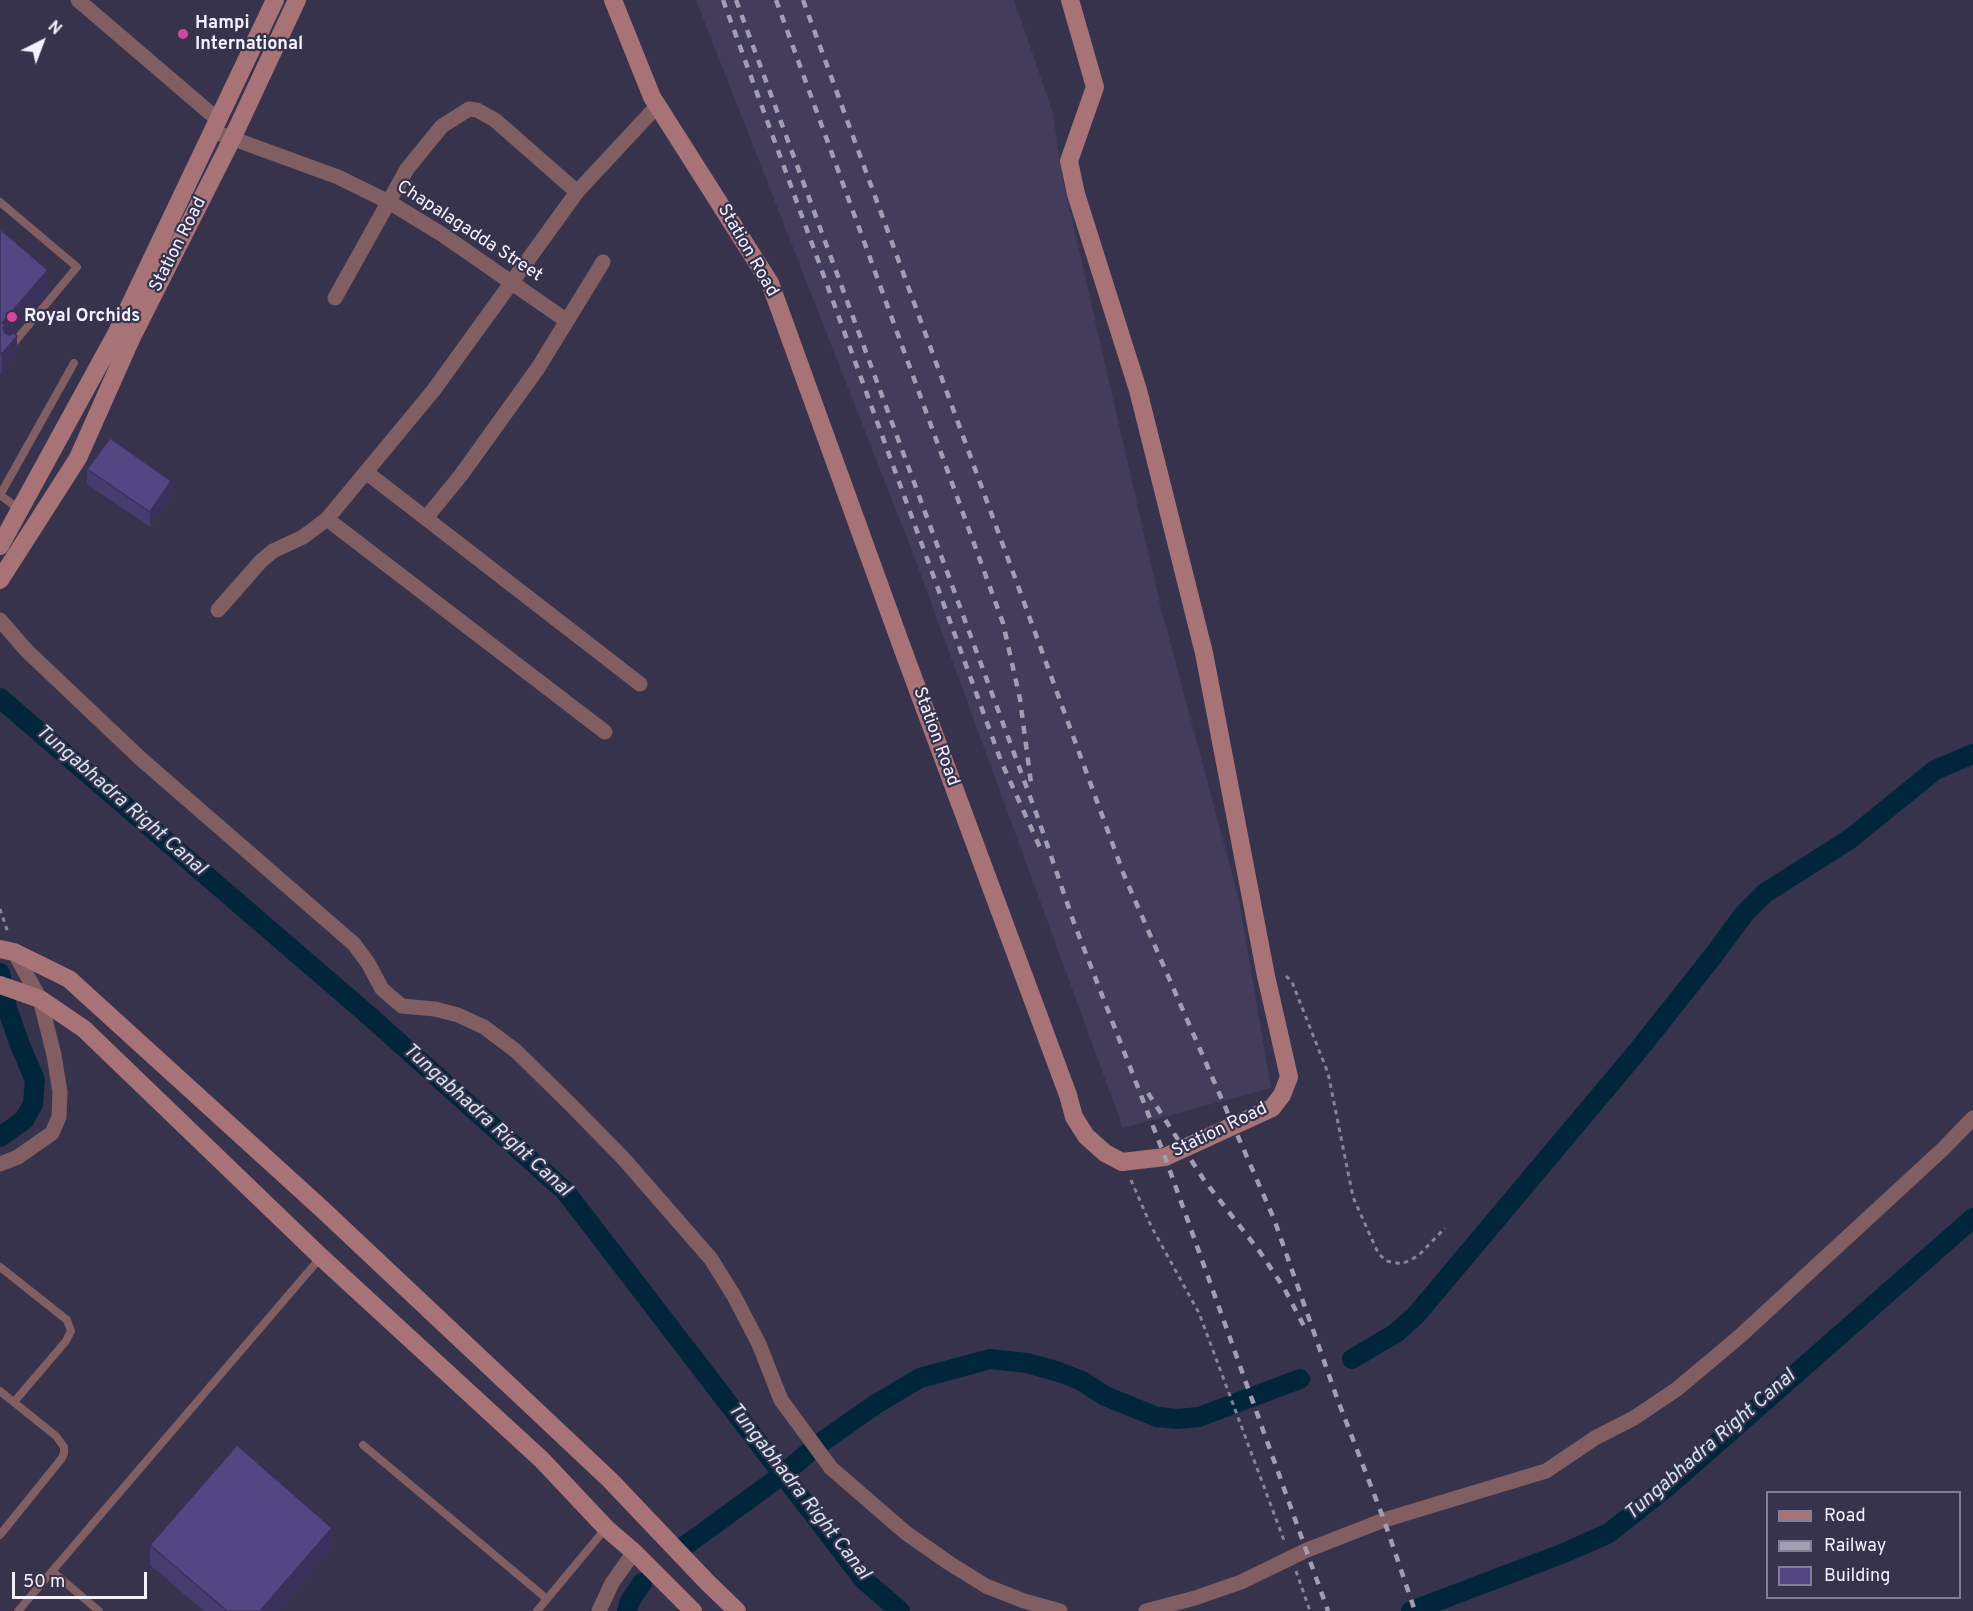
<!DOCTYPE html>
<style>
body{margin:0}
#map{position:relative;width:1973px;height:1611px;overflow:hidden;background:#37334c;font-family:Overpass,sans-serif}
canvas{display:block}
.legend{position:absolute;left:1766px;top:1491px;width:195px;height:108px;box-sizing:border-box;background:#37334c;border:2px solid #827f94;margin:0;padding:8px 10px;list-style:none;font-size:18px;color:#f3f1ff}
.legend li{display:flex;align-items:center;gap:12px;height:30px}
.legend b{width:30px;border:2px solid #827f94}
.north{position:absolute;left:12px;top:12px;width:60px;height:60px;-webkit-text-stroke:4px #37334c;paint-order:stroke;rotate:42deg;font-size:16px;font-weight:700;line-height:24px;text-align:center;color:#f3f1ff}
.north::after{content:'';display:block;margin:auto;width:21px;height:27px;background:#f3f1ff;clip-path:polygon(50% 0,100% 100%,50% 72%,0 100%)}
.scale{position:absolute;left:12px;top:1572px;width:135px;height:27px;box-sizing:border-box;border:3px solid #f3f1ff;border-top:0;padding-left:8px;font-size:18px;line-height:21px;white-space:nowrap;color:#f3f1ff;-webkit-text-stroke:4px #37334c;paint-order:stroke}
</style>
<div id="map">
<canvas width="1973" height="1611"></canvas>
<ul class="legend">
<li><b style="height:8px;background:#a77377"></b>Road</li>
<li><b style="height:8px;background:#a09eb0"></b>Railway</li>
<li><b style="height:16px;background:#534682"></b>Building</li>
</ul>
<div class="north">N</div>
<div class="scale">50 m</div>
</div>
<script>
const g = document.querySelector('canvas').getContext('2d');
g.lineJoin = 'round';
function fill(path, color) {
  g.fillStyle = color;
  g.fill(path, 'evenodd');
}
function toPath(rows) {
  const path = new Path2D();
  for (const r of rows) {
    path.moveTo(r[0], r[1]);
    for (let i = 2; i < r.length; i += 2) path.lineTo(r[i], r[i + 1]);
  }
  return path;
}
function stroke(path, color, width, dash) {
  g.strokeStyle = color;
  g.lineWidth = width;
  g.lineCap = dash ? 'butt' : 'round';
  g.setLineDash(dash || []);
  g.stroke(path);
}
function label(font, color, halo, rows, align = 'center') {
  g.font = font + ' Overpass,sans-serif';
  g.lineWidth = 4.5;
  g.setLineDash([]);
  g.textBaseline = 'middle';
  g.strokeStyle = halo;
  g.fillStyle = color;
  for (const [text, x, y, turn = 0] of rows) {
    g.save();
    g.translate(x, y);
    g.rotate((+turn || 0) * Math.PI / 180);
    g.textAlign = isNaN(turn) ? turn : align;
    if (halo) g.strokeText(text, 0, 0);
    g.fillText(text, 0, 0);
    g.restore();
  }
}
fill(toPath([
 [696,0,1014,0,1053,113,1061,171,1160,604,1239,900,1271,1088,1123,1128,914,556]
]), '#433d5b');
stroke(toPath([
 [0,698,366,1013,565,1191,864,1580,900,1611],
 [0,973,7,1008,20,1045,35,1080,33,1104,24,1120,0,1137],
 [1352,1359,1396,1333,1416,1315,1636,1053,1713,956,1744,914,1765,893,1850,839,1935,770,1973,754],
 [819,1444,876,1404,920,1378,990,1359,1027,1363,1059,1372,1082,1381,1105,1396,1157,1417,1178,1419,1199,1417,1300,1379],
 [682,1548,782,1475,808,1453],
 [627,1611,630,1601,642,1583],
 [1411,1611,1564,1553,1609,1533,1667,1487,1973,1218]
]), '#01263c', 20);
stroke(toPath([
 [0,909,8,933],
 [1286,976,1292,982,1328,1073,1353,1197,1378,1253,1386,1261,1402,1264,1418,1256,1445,1228],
 [1131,1180,1151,1226,1199,1313,1285,1543],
 [1296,1571,1310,1611]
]), '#878498', 3, [4.5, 4.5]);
stroke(toPath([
 [0,202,77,267,12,345],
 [0,495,74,363],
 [0,495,12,504,21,508],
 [0,1267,67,1320,71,1331,66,1341,14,1402],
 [0,1391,56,1436,64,1447,64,1453,62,1458,0,1535],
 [363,1445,547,1599],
 [53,1572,99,1611],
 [18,1611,321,1257],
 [537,1611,606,1528]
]), '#805e61', 8);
stroke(toPath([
 [78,0,217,119],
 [212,131,338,177,389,202,443,235,567,321],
 [335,298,407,169,442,126,469,109,477,110,495,120,577,192],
 [366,472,640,684],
 [426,518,461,475,538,368,603,262],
 [327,519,605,732],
 [218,610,261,561,273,551,303,537,327,519,433,391,577,192,658,105],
 [0,620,27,651,141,759,354,944,368,963,382,989,391,997,402,1006,435,1009,458,1015,484,1027,516,1051,570,1104,623,1158,711,1259,734,1296,759,1344,781,1400,831,1468,906,1533,949,1563,986,1586,1024,1601,1060,1611],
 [0,1164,18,1157,52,1133,59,1117,60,1092,54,1055,40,999,14,952],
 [599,1611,612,1583,634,1552],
 [1146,1611,1195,1598,1241,1582,1307,1550,1384,1520,1546,1471,1595,1438,1634,1418,1677,1389,1739,1337,1943,1149,1973,1118]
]), '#805e61', 15);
stroke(toPath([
 [613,0,652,97,770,283,903,650,1068,1095,1074,1117,1086,1136,1105,1153,1122,1162,1165,1157,1272,1108,1282,1095,1289,1077,1266,976,1204,653,1138,390,1076,194,1069,161,1095,87,1070,0],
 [0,546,116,334,275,0],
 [0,580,78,458,131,339,232,139,297,0],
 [0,949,14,952,69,979,322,1209,610,1480,707,1582,737,1611],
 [0,985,40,999,84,1029,321,1257,542,1460,606,1528,634,1552,693,1611]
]), '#a77377', 18);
stroke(toPath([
 [723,0,1001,761,1042,852],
 [736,0,1039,821,1074,923,1165,1157,1328,1611],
 [776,0,1003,623,1020,699,1031,783],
 [803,0,1124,875,1274,1219,1337,1398,1384,1520,1415,1611],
 [1148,1093,1204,1180,1260,1252,1284,1288,1306,1330]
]), '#a09eb0', 4.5, [8, 8]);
fill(toPath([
 [0,229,48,290,10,334,17,356,2,374,0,372],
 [87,469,171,497,150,527,87,484],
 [150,1545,332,1548,278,1611,204,1611,150,1565]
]), '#473c70');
fill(toPath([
 [48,270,48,290,5,340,2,323],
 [17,336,17,356,2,374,2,354],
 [171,481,171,497,150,527,150,512],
 [332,1528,332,1548,278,1611,260,1611]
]), '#3a315b');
const building = toPath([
 [0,229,48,270,2,323,5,325,3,328,5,333,9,335,14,333,17,336,2,354,0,352,0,229],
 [110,438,171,481,150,512,87,469,110,438],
 [237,1445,332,1528,260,1611,227,1611,150,1545,237,1445]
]);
fill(building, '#534682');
stroke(building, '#3a315b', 1.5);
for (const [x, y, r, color] of [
 [183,34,6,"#d1479c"],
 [12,317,6,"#d1479c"]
]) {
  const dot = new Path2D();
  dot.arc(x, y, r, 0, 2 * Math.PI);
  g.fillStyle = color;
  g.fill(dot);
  stroke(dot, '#37334c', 2);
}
label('bold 18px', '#f3f1ff', '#37334c', [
 ["Hampi",195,24],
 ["International",195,45],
 ["Royal Orchids",24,317]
], 'left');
label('18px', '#f3f1ff', '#37334c', [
 ["Chapalagadda Street",469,232,33],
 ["Station Road",179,245,-63],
 ["Station Road",747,251,60],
 ["Station Road",935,737,70],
 ["Station Road",1220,1131,-26]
]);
label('italic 20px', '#d2e3f0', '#37334c', [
 ["Tungabhadra Right Canal",120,801,41],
 ["Tungabhadra Right Canal",486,1121,42],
 ["Tungabhadra Right Canal",1711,1446,-41],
 ["Tungabhadra Right Canal",798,1492,52]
]);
</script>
